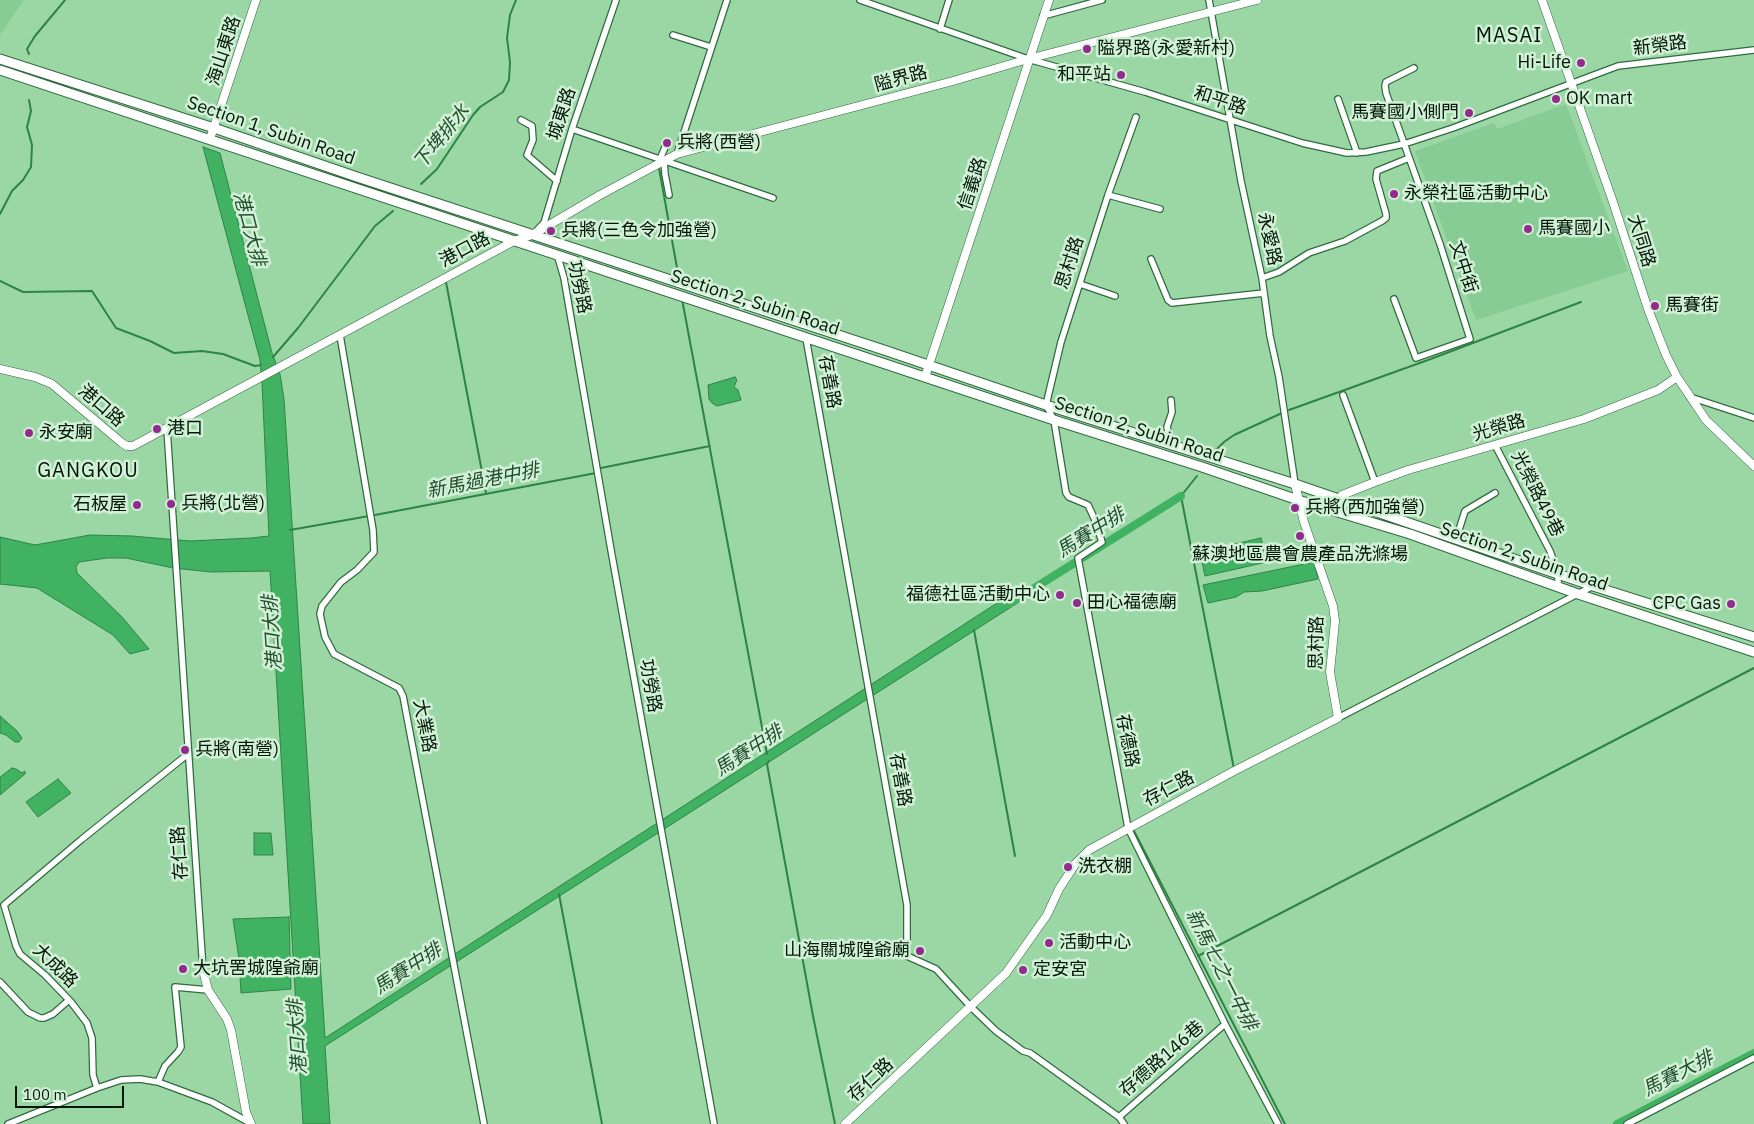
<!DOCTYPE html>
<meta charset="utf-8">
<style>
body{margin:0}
#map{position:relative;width:1754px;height:1124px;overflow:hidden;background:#9ad7a5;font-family:"IBM Plex Sans",sans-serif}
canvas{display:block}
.scale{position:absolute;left:15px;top:1086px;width:109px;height:22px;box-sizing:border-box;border:2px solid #011806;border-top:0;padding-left:6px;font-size:15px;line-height:18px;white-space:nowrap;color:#011806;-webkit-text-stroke:4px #d1f0d6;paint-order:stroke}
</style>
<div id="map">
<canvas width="1754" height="1124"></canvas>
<div class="scale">100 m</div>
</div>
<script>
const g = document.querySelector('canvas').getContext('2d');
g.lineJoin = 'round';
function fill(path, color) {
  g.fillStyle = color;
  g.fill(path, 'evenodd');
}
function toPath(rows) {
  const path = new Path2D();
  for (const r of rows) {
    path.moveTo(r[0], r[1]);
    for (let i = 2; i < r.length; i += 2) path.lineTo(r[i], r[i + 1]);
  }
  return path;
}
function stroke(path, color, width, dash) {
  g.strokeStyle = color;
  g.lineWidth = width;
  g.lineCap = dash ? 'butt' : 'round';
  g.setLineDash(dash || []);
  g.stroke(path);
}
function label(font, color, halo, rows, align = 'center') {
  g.font = font + ' "IBM Plex Sans","Noto Sans TC",sans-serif';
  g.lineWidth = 5;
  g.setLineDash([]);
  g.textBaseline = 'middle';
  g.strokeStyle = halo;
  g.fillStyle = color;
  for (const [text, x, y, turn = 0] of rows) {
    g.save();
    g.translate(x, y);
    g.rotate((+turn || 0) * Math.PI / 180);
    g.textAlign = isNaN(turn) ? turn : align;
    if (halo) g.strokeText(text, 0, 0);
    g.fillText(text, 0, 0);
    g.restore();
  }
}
fill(toPath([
 [0,0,24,0,0,35],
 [1566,104,1628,271,1476,320,1415,151,1494,123,1497,129]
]), '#88cc95');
const water = toPath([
 [203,147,220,153,272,353,280,374,284,399,325,1038,1014,592,1019,602,325,1046,330,1124,303,1124,270,571,211,572,173,568,126,558,107,558,79,562,76,567,77,573,122,617,149,649,130,654,113,635,37,588,0,584,0,537,35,545,90,535,132,536,190,541,251,538,269,536,262,382,260,360,203,147],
 [735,377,737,380,734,387,738,390,741,400,717,406,712,403,709,399,708,385,735,377],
 [1261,538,1267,562,1205,576,1200,552,1261,538],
 [1314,562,1318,579,1262,591,1244,592,1236,597,1208,603,1203,585,1314,562],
 [0,716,17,731,22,738,19,742,15,742,6,735,0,733,0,716],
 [12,768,16,769,22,773,25,771,25,774,0,795,0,777,12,768],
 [58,779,71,793,38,817,26,802,58,779],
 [254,833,271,833,273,855,254,855,254,833],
 [289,917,291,989,241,993,239,959,233,919,289,917]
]);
fill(water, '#41b261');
stroke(water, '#2e8446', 1);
stroke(toPath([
 [29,54,27,49,35,36,65,0],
 [659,168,679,279],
 [421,184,437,169,473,115,480,107,503,92,509,80,510,62,507,38,510,15,516,0],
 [0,214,12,191,23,180,31,167,32,145,27,127,31,111,29,100],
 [0,281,23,292,92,291,116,328,150,341,174,353,202,351,223,354,255,366,261,365],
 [446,282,486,493],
 [682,299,767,754],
 [273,357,298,328,375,226,393,211],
 [1289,410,1428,360,1581,302],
 [1216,450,1224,442,1234,435,1282,413],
 [601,468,710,446],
 [1197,476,1181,496,1234,769],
 [375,515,596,473],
 [290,530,369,516],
 [974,630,1015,856],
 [769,761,767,764,813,1016,835,1124],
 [1133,829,1285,1124],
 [559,894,602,1124],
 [1198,956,1754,668]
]), '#2e8446', 2);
stroke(toPath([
 [1009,604,1181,496],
 [1617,1124,1754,1053]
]), '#41b261', 8);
const street = toPath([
 [860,0,1028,59,1145,92,1302,143,1347,153,1366,152,1404,144,1453,128,1618,66,1754,50],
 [1209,0,1241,181,1262,278,1270,336,1279,377,1295,484],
 [1043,16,1102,0],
 [940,29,949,0],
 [673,35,711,47],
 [1338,99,1357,153],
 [1136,117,1108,195,1061,342,1046,405,1054,420,1066,493,1069,497,1088,505,1095,520,1102,542,1078,558,1128,828,1225,1024,1278,1124],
 [521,120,532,126,533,140,527,155,557,181],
 [572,129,773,198],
 [677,154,727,0],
 [660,159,666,145],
 [664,161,665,174,669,195],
 [1108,195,1160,209],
 [538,229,544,223,572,129,616,0],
 [557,254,564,278,611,550,714,1124],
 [1151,259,1168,300,1172,303,1264,293],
 [1262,278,1279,272,1309,253,1345,241,1382,221,1386,218,1386,214,1376,179,1377,171,1409,158],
 [1080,284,1115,296],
 [1394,299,1416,358,1470,339,1440,244,1386,93,1385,86,1386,82,1414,68],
 [340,335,373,530,374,552,357,570,341,582,322,606,320,614,325,637,334,654,399,688,403,696,484,1124],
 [806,338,907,905,907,956,936,969,971,1007,996,1031,1023,1051,1030,1053,1119,1117,1124,1124],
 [1343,395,1375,482],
 [1690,397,1754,418],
 [167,429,203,970],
 [1171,445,1167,427,1172,412,1171,400],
 [1495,445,1550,551,1558,574,1558,586],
 [1456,539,1465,511,1495,493],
 [1338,718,1593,586],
 [188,754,82,839,4,905,16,946,20,954,45,975,71,1002,87,1023,92,1038,93,1075,97,1088,121,1080,140,1079,158,1082,212,1102,250,1123],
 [0,982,28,1012,40,1018,44,1018,53,1014,69,1000],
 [158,1082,165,1066,178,1052,181,1047,175,987,208,990],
 [1119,1117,1225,1024],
 [8,1124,97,1088],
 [1627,1124,1754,1058]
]);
const secondary = toPath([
 [1542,0,1613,202,1648,309,1666,355,1677,377,1706,420,1754,466],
 [210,139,256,0],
 [0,369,35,377,52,384,122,443,127,446,133,446,514,241,532,235,600,195,677,154,953,81,1028,59,1257,0],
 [925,377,1049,0],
 [1336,511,1342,495,1375,482,1408,470,1584,419,1658,390,1677,377],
 [203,970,208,990,227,1019,231,1030,246,1112,251,1124],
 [845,1124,1006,973,1047,915,1059,889,1076,863,1089,850,1234,771,1338,718,1330,672,1335,621,1333,606,1304,522,1295,484]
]);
const primary = toPath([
 [0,59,214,128,357,177,887,351,1046,405,1295,484,1593,586,1754,637],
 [0,70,1054,420,1202,467,1298,500,1410,534,1578,594,1754,652]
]);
stroke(street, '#306b3f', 8);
stroke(secondary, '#306b3f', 9);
stroke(primary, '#306b3f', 11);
stroke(street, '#fff', 5.5);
stroke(secondary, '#fff', 8);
stroke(primary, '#fff', 9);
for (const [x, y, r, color] of [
 [1087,49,5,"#932b8f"],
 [1581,63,5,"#932b8f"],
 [1121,75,5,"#932b8f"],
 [1556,99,5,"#932b8f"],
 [1469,113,5,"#932b8f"],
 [667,143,5,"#932b8f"],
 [1394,194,5,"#932b8f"],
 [1528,229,5,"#932b8f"],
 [551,231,5,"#932b8f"],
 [1655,306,5,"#932b8f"],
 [157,429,5,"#932b8f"],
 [29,433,5,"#932b8f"],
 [171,504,5,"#932b8f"],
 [137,505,5,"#932b8f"],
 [1295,508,5,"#932b8f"],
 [1300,536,5,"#932b8f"],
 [1060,595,5,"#932b8f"],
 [1077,603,5,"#932b8f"],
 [1731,604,5,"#932b8f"],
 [185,750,5,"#932b8f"],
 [1068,867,5,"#932b8f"],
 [1049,943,5,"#932b8f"],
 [920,951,5,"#932b8f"],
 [183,969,5,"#932b8f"],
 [1023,970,5,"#932b8f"]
]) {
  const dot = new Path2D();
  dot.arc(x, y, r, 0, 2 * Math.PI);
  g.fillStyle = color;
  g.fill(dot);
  stroke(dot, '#d1f0d6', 2);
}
label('18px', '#011806', '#d1f0d6', [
 ["新榮路",1660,46,-7],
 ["海山東路",224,51,-72],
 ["隘界路",901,79,-15],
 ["和平路",1220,101,18],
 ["城東路",562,114,-72],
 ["Section 1, Subin Road",271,131,19],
 ["信義路",973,184,-72],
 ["永愛路",1269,239,78],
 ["大同路",1641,241,73],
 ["港口路",465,250,-28],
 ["思村路",1070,263,-72],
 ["文中街",1463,267,72],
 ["功勞路",579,287,78],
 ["Section 2, Subin Road",755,303,18],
 ["存善路",829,382,80],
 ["港口路",101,406,41],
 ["光榮路",1499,428,-16],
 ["Section 2, Subin Road",1139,430,18],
 ["光榮路49巷",1537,494,63],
 ["Section 2, Subin Road",1524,557,19],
 ["思村路",1317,643,-89],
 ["功勞路",650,686,80],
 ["大業路",424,726,79],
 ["存德路",1127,741,79],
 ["存善路",900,780,80],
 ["存仁路",1169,789,-28],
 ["存仁路",180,853,-94],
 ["大成路",55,966,44],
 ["存德路146巷",1162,1059,-41],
 ["存仁路",871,1080,-43]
]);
label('18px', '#011806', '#d1f0d6', [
 ["隘界路(永愛新村)",1097,49],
 ["Hi-Life",1571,63,"right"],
 ["和平站",1111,75,"right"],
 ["OK mart",1566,99],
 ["馬賽國小側門",1459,113,"right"],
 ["兵將(西營)",677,143],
 ["永榮社區活動中心",1404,194],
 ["馬賽國小",1538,229],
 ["兵將(三色令加強營)",561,231],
 ["馬賽街",1665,306],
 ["港口",167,429],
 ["永安廟",39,433],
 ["兵將(北營)",181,504],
 ["石板屋",127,505,"right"],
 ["兵將(西加強營)",1305,508],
 ["蘇澳地區農會農產品洗滌場",1300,555,"center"],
 ["福德社區活動中心",1050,595,"right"],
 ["田心福德廟",1087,603],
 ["CPC Gas",1721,604,"right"],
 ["兵將(南營)",195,750],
 ["洗衣棚",1078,867],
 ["活動中心",1059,943],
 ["山海關城隍爺廟",910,951,"right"],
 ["大坑罟城隍爺廟",193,969],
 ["定安宮",1033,970]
], 'left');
label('italic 19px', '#224e2d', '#d1f0d6', [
 ["下埤排水",442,137,-51],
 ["港口大排",249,229,75],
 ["新馬過港中排",483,481,-11],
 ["馬賽中排",1091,533,-32],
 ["港口大排",273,633,-94],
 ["馬賽中排",749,751,-33],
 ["馬賽中排",408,969,-33],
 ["新馬七之一中排",1221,970,63],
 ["港口大排",298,1037,-94],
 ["馬賽大排",1678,1074,-27]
]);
g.letterSpacing = '1px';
label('20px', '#011806', '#d1f0d6', [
 ["MASAI",1509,36],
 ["GANGKOU",88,471]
]);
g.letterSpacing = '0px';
</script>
